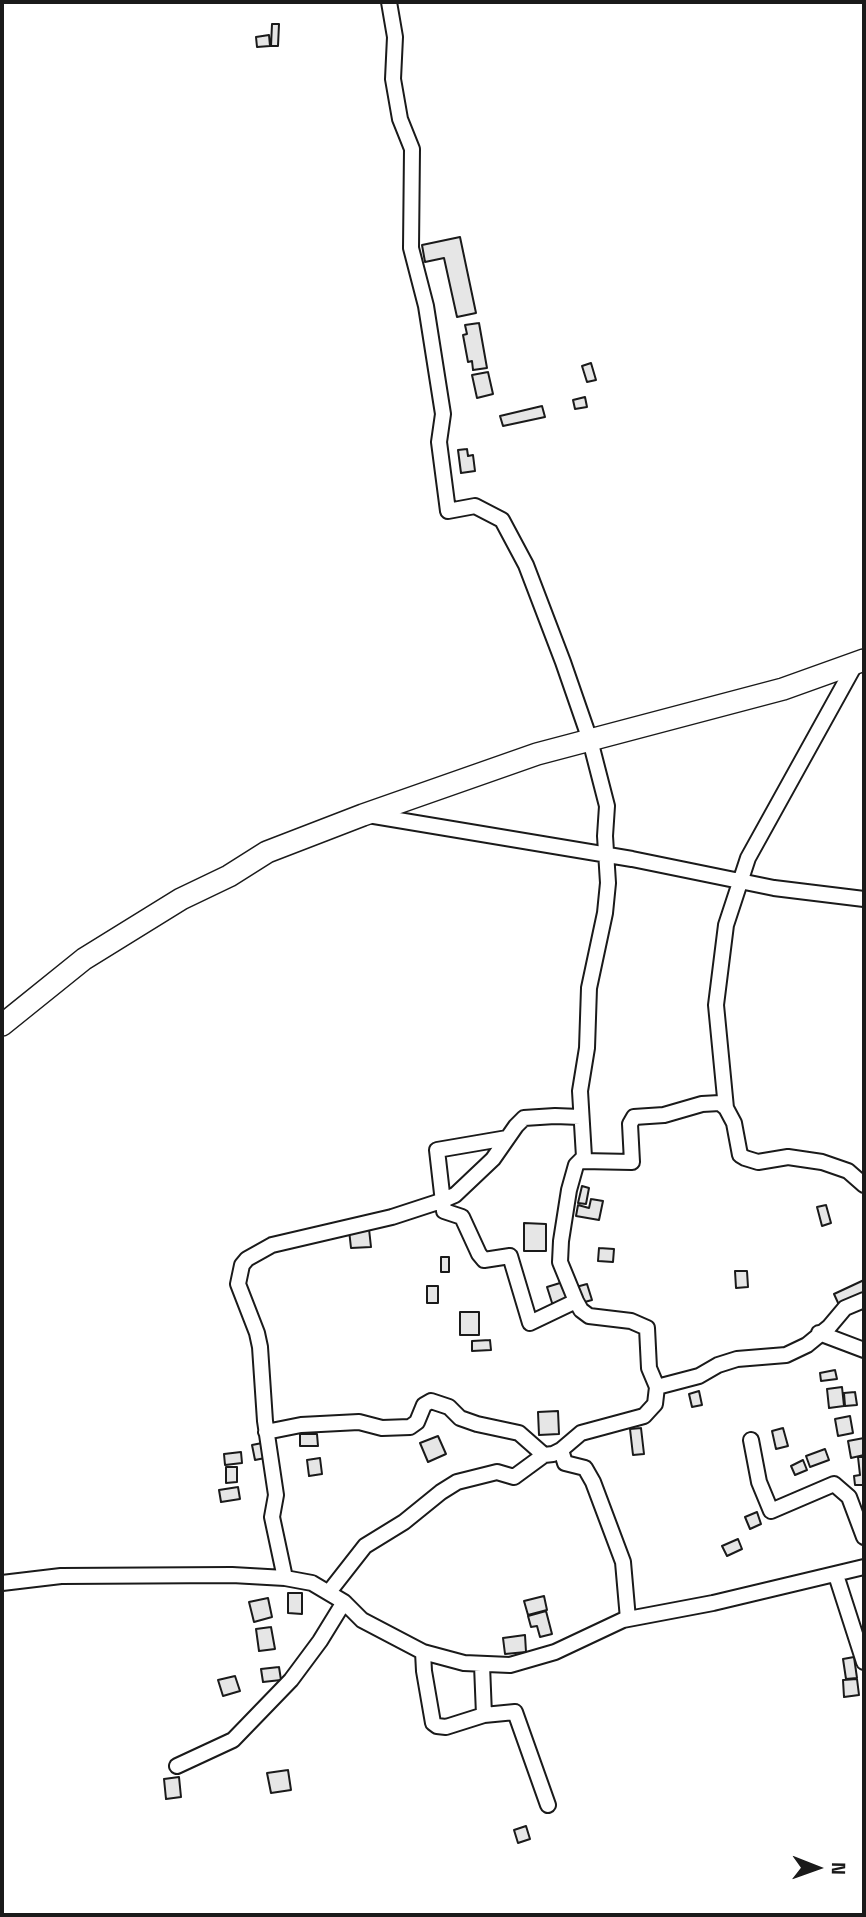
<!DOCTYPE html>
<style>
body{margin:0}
#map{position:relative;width:866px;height:1917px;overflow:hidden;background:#fff;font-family:"Space Grotesk",sans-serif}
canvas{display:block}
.frame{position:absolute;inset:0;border:4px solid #1a1a1a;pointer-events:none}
.north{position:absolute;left:782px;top:1833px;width:70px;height:70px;-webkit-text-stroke:5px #fff;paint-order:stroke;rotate:91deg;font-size:19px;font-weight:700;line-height:28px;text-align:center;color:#1a1a1a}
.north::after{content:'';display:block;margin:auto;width:24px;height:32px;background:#1a1a1a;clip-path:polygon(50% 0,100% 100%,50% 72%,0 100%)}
</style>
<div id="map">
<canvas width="866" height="1917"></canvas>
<div class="frame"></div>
<div class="north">N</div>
</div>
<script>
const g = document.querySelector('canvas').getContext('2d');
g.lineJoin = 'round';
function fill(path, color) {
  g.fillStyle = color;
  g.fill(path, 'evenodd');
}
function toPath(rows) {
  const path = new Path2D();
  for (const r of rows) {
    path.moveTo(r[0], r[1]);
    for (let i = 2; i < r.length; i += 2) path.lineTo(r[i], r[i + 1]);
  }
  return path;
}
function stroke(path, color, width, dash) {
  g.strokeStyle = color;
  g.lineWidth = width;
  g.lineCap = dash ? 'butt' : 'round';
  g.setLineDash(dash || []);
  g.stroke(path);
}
const building = toPath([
 [272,24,279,24,278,46,271,46,272,24],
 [269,35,270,46,257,47,256,37,269,35],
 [460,237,476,313,457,317,444,258,425,262,422,245,460,237],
 [479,323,487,368,473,370,472,361,468,362,463,335,467,334,465,325,479,323],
 [591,363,596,380,587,382,582,366,591,363],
 [488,372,493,394,477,398,472,375,488,372],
 [585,397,587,407,575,409,573,400,585,397],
 [542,406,545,417,503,426,500,416,542,406],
 [467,449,468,456,473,455,475,471,461,473,458,450,467,449],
 [582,1186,589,1188,586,1204,578,1203,582,1186],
 [591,1199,603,1201,599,1220,576,1216,578,1205,589,1208,591,1199],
 [826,1205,831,1223,822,1226,817,1207,826,1205],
 [524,1223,546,1224,546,1251,524,1251,524,1223],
 [369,1229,371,1247,351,1248,349,1230,369,1229],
 [599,1248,614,1249,613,1262,598,1261,599,1248],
 [441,1257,449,1257,449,1272,441,1272,441,1257],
 [735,1271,747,1271,748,1287,736,1288,735,1271],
 [563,1278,570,1300,553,1306,547,1287,560,1283,559,1279,563,1278],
 [864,1280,864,1293,839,1305,834,1294,864,1280],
 [587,1284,592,1300,581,1303,576,1287,587,1284],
 [427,1286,438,1286,438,1303,427,1303,427,1286],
 [460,1312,479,1312,479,1335,460,1335,460,1312],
 [490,1340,491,1350,472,1351,472,1341,490,1340],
 [835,1370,837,1379,821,1381,820,1373,835,1370],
 [842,1387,844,1406,829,1408,827,1389,842,1387],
 [699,1391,702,1405,692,1407,689,1394,699,1391],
 [855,1392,857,1405,845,1406,844,1393,855,1392],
 [558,1411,559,1434,539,1435,538,1412,558,1411],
 [850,1416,853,1433,838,1436,835,1419,850,1416],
 [641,1428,644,1454,633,1455,630,1429,641,1428],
 [783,1428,788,1446,776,1449,772,1431,783,1428],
 [300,1434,317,1434,318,1446,300,1446,300,1434],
 [438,1436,446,1454,428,1462,420,1443,438,1436],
 [864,1438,864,1455,851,1458,848,1441,864,1438],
 [262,1443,265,1458,255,1460,252,1445,262,1443],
 [825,1449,829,1460,810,1467,806,1456,825,1449],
 [241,1452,242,1463,225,1465,224,1454,241,1452],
 [858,1457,864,1457,864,1485,855,1485,854,1476,860,1475,858,1457],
 [320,1458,322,1474,309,1476,307,1460,320,1458],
 [803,1460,807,1470,795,1475,791,1466,803,1460],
 [226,1467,237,1467,237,1482,226,1483,226,1467],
 [238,1487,240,1499,221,1502,219,1490,238,1487],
 [757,1512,761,1524,750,1529,745,1517,757,1512],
 [738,1539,742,1549,727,1556,722,1546,738,1539],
 [288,1593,302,1593,302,1614,288,1613,288,1593],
 [544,1596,547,1610,528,1615,524,1601,544,1596],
 [268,1598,272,1617,254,1622,249,1602,268,1598],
 [546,1611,552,1634,540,1637,537,1626,531,1627,528,1616,546,1611],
 [271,1627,275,1649,259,1651,256,1629,271,1627],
 [525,1635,526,1652,505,1654,503,1638,525,1635],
 [854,1657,857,1678,846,1679,843,1659,854,1657],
 [279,1667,281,1680,263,1682,261,1669,279,1667],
 [235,1676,240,1691,223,1696,218,1680,235,1676],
 [857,1679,859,1695,844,1697,843,1680,857,1679],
 [288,1770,291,1790,271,1793,267,1773,288,1770],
 [179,1777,181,1797,166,1799,164,1779,179,1777],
 [526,1826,530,1839,518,1843,514,1830,526,1826]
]);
fill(building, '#e6e6e6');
stroke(building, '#1a1a1a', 2);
const street = toPath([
 [368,815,632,859,774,888,864,899],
 [726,1108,716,1005,726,925,748,858,856,663],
 [507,1138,437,1150,444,1211,462,1217,479,1254,484,1260,510,1256,530,1323,576,1301],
 [582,1161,632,1162,630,1124,634,1117,664,1115,702,1104,720,1103,726,1108,734,1123,740,1155,745,1158,758,1162,788,1157,822,1162,848,1171,864,1185],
 [819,1333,864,1350],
 [657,1387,699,1376,718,1365,737,1359,786,1355,807,1345,829,1327,845,1308,864,1300],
 [266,1432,301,1425,359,1422,382,1428,410,1427,417,1422,424,1405,431,1401,449,1407,460,1418,477,1424,519,1433,544,1455],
 [751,1440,759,1482,771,1511,834,1484,849,1497,864,1537],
 [561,1450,565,1463,585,1468,593,1482,623,1562,628,1619],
 [836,1575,864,1662],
 [285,1578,272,1517,276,1495,265,1421,260,1347,257,1333,238,1284,242,1265,247,1259,272,1245,392,1217,441,1201,455,1195,493,1159,516,1126,524,1118,555,1116,580,1117],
 [2,1583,61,1576,232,1575,285,1578,312,1583,344,1602,362,1620,423,1652,464,1663,510,1665,555,1652,623,1620,713,1603,864,1567],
 [329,1592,365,1546,404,1522,441,1492,457,1482,497,1472,514,1477,544,1455,553,1454,561,1450,581,1433,644,1416,655,1404,657,1387,649,1368,647,1328,631,1321,589,1316,581,1310,576,1301,560,1262,561,1241,569,1190,576,1165,584,1157,580,1091,587,1048,589,988,605,913,608,883,605,836,607,806,590,740,563,662,526,565,502,520,475,506,448,511,439,442,443,414,426,306,411,248,412,149,400,119,393,79,395,37,389,2],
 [423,1652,424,1671,433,1723,437,1726,446,1727,484,1715,515,1712,548,1805],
 [482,1665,484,1715],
 [177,1766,233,1740,291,1680,320,1641,344,1602]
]);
const secondary = toPath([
 [2,1025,84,959,181,899,229,876,267,852,363,815,537,754,783,689,864,660]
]);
stroke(street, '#1a1a1a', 18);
stroke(secondary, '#1a1a1a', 24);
stroke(street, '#fff', 14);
stroke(secondary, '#fff', 21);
</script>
